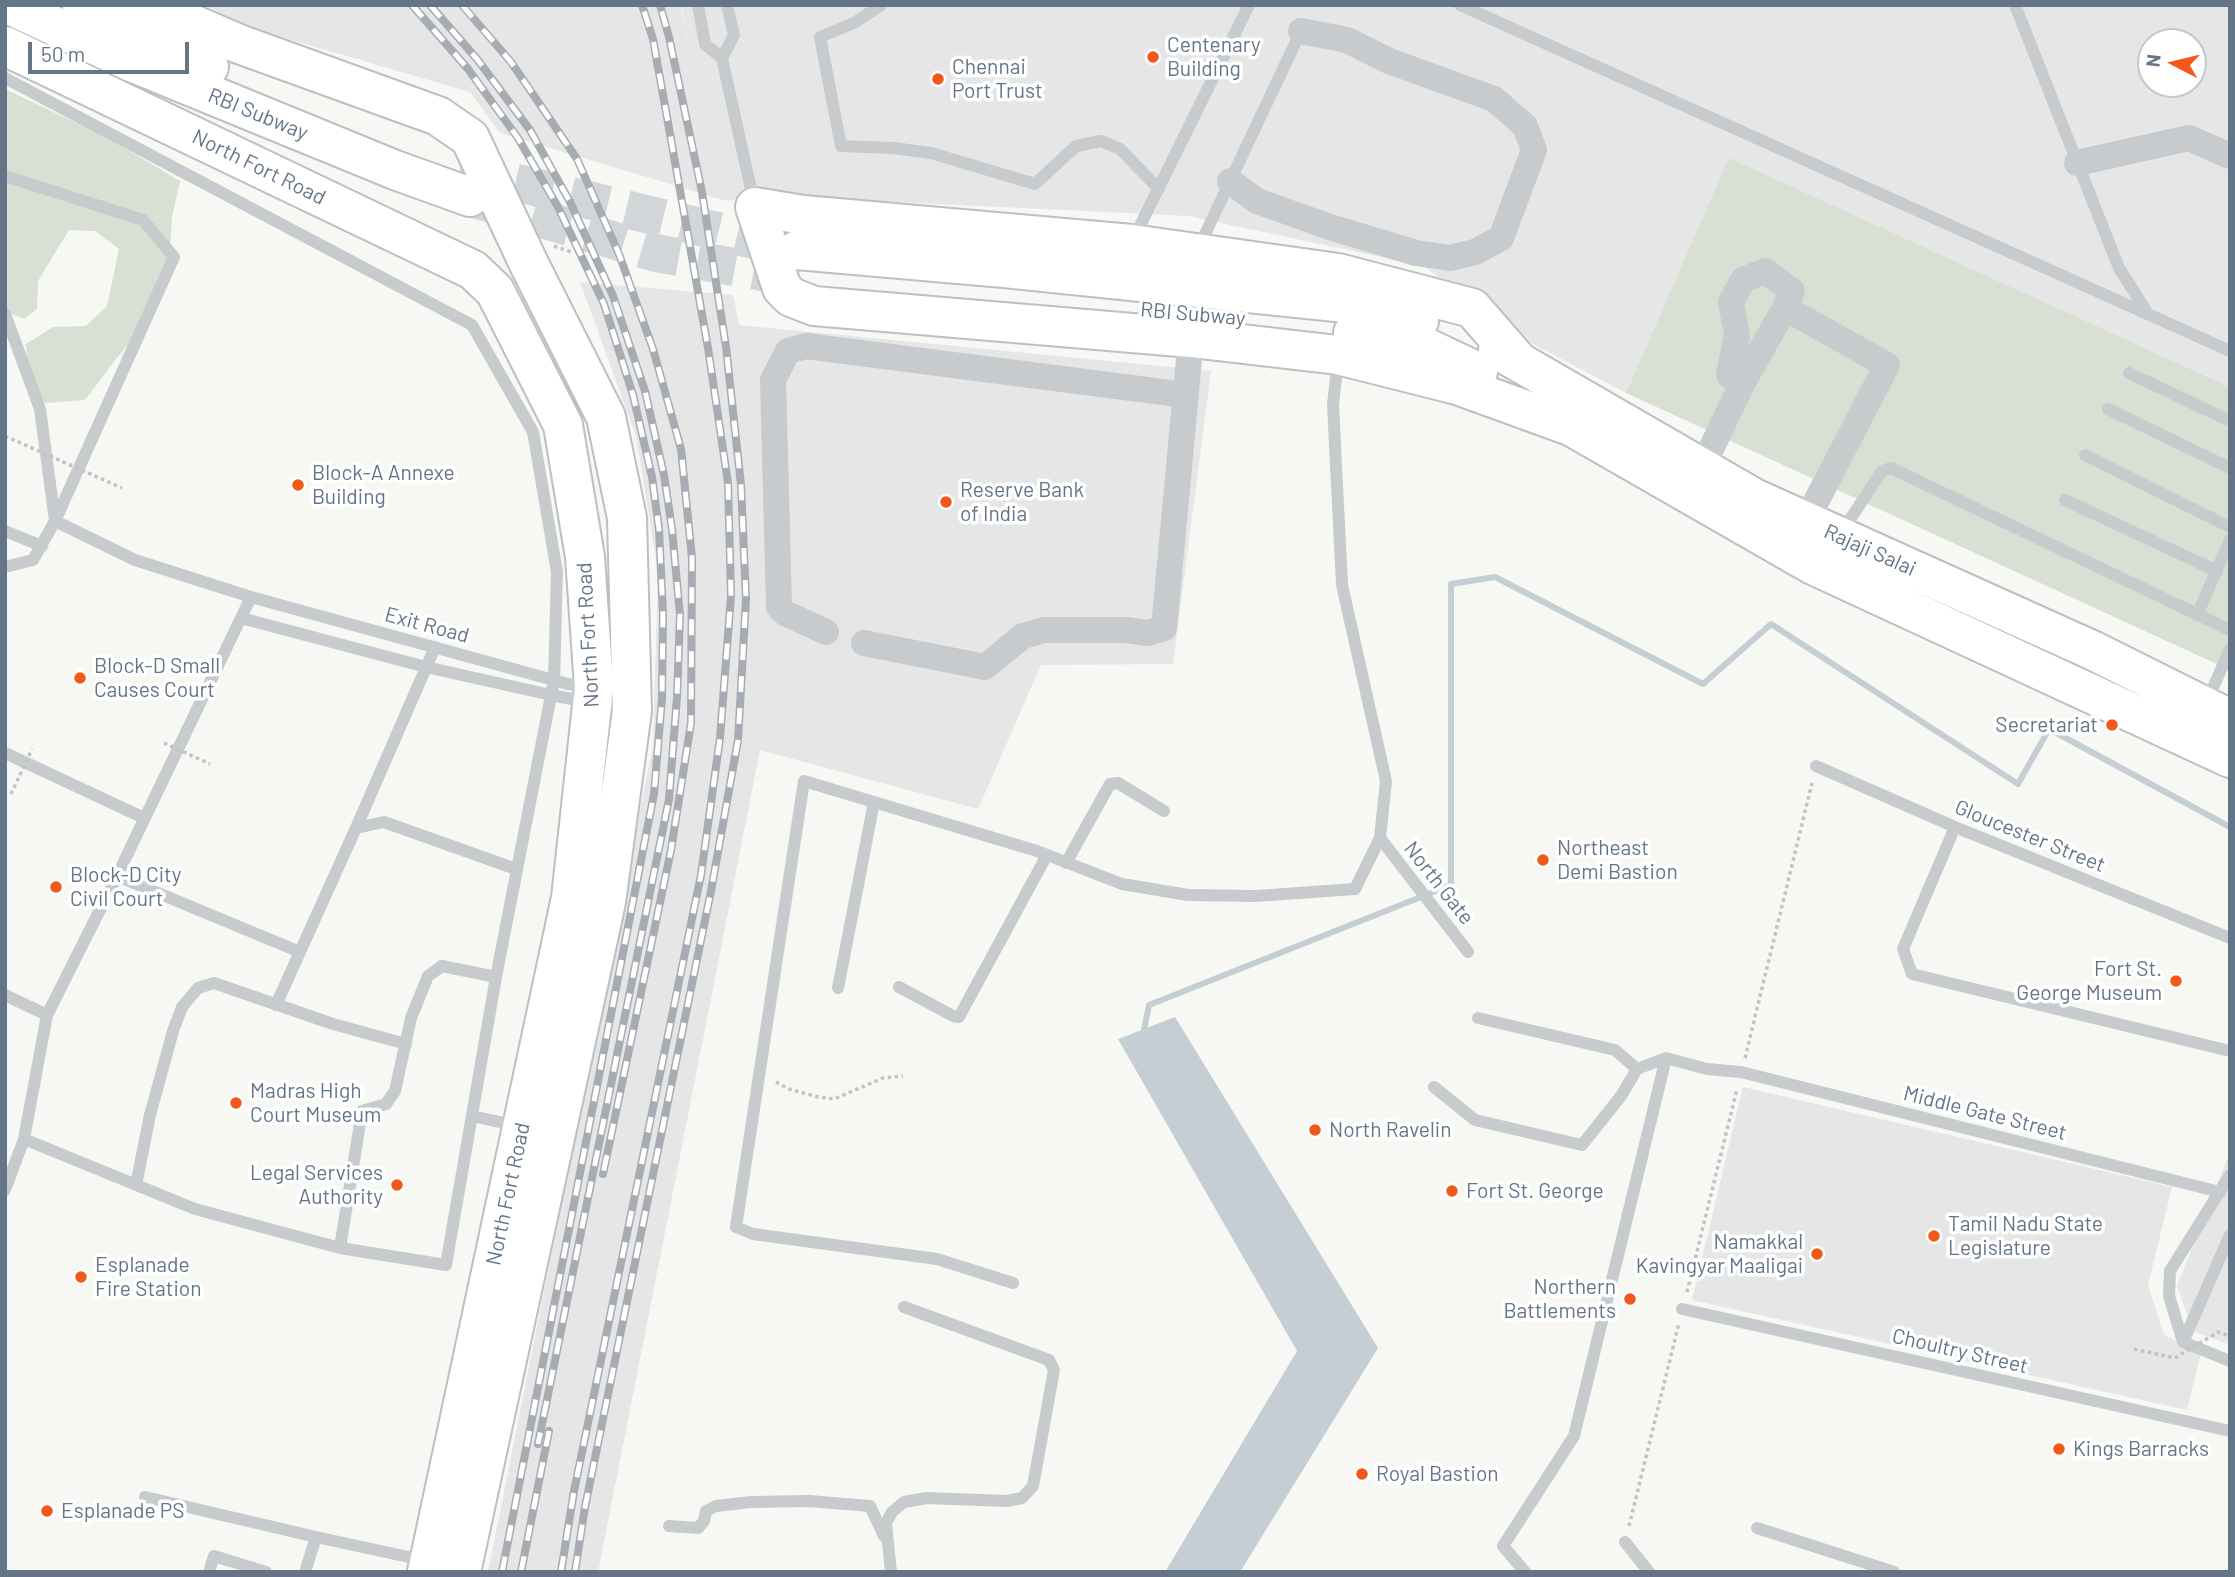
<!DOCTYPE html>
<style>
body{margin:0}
#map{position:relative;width:2235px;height:1577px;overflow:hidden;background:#f7f7f4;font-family:Barlow,sans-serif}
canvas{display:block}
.frame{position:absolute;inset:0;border:7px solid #647588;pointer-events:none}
.north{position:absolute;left:2137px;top:28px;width:70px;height:70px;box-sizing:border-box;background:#fff;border:2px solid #c1c8cf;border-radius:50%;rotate:277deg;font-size:19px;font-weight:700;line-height:28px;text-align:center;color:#647588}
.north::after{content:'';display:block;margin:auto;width:24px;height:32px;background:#f25819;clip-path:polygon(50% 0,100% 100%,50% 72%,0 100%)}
.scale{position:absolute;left:28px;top:42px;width:161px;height:32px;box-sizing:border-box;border:4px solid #647588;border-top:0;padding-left:9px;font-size:21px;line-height:24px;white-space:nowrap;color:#647588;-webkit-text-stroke:5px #fff;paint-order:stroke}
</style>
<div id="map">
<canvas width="2235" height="1577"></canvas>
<div class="frame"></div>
<div class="north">N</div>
<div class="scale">50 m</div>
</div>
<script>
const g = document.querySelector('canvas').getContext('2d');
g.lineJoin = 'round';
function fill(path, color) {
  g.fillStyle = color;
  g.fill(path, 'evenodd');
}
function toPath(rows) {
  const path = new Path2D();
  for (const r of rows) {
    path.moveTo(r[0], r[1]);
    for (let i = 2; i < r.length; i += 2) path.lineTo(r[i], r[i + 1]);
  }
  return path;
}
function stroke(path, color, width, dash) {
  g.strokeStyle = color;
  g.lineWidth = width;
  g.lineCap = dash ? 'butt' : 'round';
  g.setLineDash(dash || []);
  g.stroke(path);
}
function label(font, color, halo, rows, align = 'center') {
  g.font = font + ' Barlow,sans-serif';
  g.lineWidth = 7;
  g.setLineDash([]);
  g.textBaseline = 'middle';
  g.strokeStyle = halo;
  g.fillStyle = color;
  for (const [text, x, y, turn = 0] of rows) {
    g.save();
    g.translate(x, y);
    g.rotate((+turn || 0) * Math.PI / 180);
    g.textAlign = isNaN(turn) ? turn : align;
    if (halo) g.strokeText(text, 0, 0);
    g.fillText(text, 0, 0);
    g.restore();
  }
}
fill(toPath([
 [204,5,680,5,691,54,681,5,2230,5,2230,387,1730,159,1626,393,1510,332,1424,266,1188,216,814,198,723,200,500,133,470,92,254,29],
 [2151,42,2193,42,2193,84,2151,84],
 [580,282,733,295,739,325,1211,371,1173,664,1041,665,978,809,760,750,598,1572,488,1572,653,745,658,571,636,436],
 [1743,1087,2172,1187,2148,1285,2164,1335,2201,1353,2187,1410,1692,1300],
 [2230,1152,2230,1345,2193,1331,2177,1286]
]), '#e5e6e5');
fill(toPath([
 [5,89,106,137,180,181,172,217,168,280,146,324,116,359,85,400,45,403,29,383,26,344,53,327,86,326,107,306,119,249,95,231,69,230,38,281,37,309,24,319,5,311],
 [1729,158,2230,387,2230,670,1626,393]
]), '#d8e0d4');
fill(toPath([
 [1175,1017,1378,1348,1240,1572,1165,1572,1297,1351,1118,1039]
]), '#c5ced4');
stroke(toPath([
 [1143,1035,1149,1005,1451,885,1451,584,1495,577,1703,684,1771,624,2018,784,2049,729,2230,827]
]), '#c5ced4', 6);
stroke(toPath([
 [460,169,795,250],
 [478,200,656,253,795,278]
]), '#d2d6d9', 38, [38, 19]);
const primary = toPath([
 [10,5,131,62,395,170,470,197],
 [82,5,209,67],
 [148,5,239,44,438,116,470,138,529,264,606,417,627,518,632,711,606,902,461,1572],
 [5,46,473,270,495,291,563,425,585,557,594,687,571,898,427,1572],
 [797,250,1004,268,1346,303,1419,321],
 [1353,333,1423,346,1478,372],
 [1498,350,1754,498,2094,651,2230,719],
 [1519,362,1472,308,1338,273,1132,244,803,215,755,207,782,288,791,297,814,306,1191,338,1338,355,1457,385,1570,426],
 [1548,413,1813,565,2230,758]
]);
stroke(primary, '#bcbfc3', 42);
stroke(toPath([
 [554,246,571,252],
 [1745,1058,1812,783],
 [776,1082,789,1089,818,1097,834,1099,883,1078,903,1076],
 [1687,1292,1737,1089],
 [1629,1526,1679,1323]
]), '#c0c2c5', 3.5, [3.5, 3.5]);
stroke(toPath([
 [698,5,705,44,722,58,754,203],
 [881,5,854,23,820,37,841,146,893,148,931,153,1035,184,1076,146,1101,141,1120,149,1159,189],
 [1460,5,2230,351],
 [2015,5,2119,268,2148,314],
 [722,58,734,35,727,5],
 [5,78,472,325,533,432,557,572,554,680,496,977,446,1265,340,1248],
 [5,176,143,220,174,257,55,521],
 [1133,240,1249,5],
 [1198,249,1301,31],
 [5,314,40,409,55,521],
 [2129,373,2230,421],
 [2108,409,2230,468],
 [2085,455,2230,527],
 [2065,500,2217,571],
 [5,531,42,546],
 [1841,533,1882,471,1891,468,2230,630],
 [5,567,33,560,55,521,135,560,251,597,568,684,591,686],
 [2197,615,2230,540],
 [241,618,426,667,551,695,629,710],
 [2206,704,2230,649],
 [5,753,144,818],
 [1816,766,1955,827,2230,938],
 [1955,827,1903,949,1912,974,2230,1051],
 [356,828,435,647],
 [1380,838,1468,952],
 [1066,863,1110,784,1118,783,1164,811],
 [117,876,300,952],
 [899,987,953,1016,959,1017,1047,855],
 [838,988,874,802],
 [5,995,47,1015,117,876,251,597],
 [276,1005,356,828,384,822,516,869],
 [1478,1018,1615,1050,1637,1069],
 [1434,1087,1475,1120,1582,1145,1621,1096,1637,1069,1666,1058,1707,1069,1741,1072,2220,1192],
 [472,1116,518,1126],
 [24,1139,47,1015],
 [136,1185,150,1115,173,1031,182,1007,198,988,214,983,333,1024,406,1044],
 [5,1190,24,1139,195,1209,340,1248,362,1111,386,1104,395,1091,411,1018,428,976,442,966,496,977],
 [1013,1283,937,1259,753,1234,736,1227,804,781,1037,851,1122,884,1188,895,1256,896,1355,889,1380,838,1386,781,1342,585,1333,405,1338,359],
 [1682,1309,2230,1431],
 [2183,1342,2169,1296,2170,1271,2230,1175],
 [2183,1342,2230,1235],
 [2183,1342,2230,1361],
 [145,1497,316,1537],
 [669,1526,698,1528,704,1521,706,1511,716,1506,751,1502,809,1501,870,1506,884,1536],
 [1757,1528,1894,1572],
 [1625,1542,1649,1572],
 [209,1572,214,1556,266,1572],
 [305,1572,316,1537,427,1561],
 [891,1572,886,1523,892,1512,904,1502,927,1498,1007,1501,1022,1498,1033,1486,1054,1370,1049,1360,904,1307],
 [1525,1572,1503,1546,1574,1436,1666,1058]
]), '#c7cbce', 12);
stroke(toPath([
 [2077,163,2189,138,2230,156],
 [1230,181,1257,201,1330,227,1416,253,1450,258,1475,252,1501,238,1534,150,1525,126,1494,99,1389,61,1347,40,1301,31],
 [1743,382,1785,308],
 [1702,468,1743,382,1729,375,1737,335,1731,302,1743,280,1765,271,1792,291,1785,308,1887,365,1806,521],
 [826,632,785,613,779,607,773,380,788,351,806,346,1186,395],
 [864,643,985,667,1023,636,1044,630,1126,630,1148,633,1164,628,1191,338]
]), '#c7cbce', 26);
stroke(primary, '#fff', 38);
const rail = toPath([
 [412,5,468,69,518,138,558,207,604,304,633,395,652,477,659,529,663,614,662,698,654,794,502,1572],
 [430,5,477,59,530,130,570,202,613,296,645,391,664,475,672,529,680,615,677,697,669,799,538,1444],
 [462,5,511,62,577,159,619,254,653,349,681,449,692,558,691,723,671,850,603,1174],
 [521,1572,549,1431],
 [561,1572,574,1491,701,875,720,738,731,596,728,483,708,348,667,117,653,39,642,5],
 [575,1572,585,1507,711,891,738,740,746,599,741,485,726,347,702,192,669,37,660,5]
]);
stroke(rail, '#a7acb3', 8);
stroke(rail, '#fff', 5, [16]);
stroke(toPath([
 [5,436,122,488],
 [164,743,210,764],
 [11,794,32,749],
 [2134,1349,2175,1358,2218,1332,2230,1336]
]), '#c0c2c5', 3.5, [3.5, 3.5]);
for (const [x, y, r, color] of [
 [1153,57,7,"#f25819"],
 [938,79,7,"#f25819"],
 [298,485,7,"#f25819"],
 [946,502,7,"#f25819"],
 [80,678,7,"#f25819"],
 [2112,725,7,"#f25819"],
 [1543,860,7,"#f25819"],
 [56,887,7,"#f25819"],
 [2176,981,7,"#f25819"],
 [236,1103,7,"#f25819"],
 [1315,1130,7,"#f25819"],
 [397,1185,7,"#f25819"],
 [1452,1191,7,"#f25819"],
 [1934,1236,7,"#f25819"],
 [1817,1254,7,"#f25819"],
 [81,1277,7,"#f25819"],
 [1630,1299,7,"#f25819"],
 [2059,1449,7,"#f25819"],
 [1362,1474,7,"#f25819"],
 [47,1511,7,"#f25819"]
]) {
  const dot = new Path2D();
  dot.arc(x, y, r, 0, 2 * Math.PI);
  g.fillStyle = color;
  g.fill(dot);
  stroke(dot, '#fff', 2.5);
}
label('21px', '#647588', '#fff', [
 ["Centenary",1167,45],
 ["Building",1167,69],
 ["Chennai",952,67],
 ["Port Trust",952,91],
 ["Block-A Annexe",312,473],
 ["Building",312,497],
 ["Reserve Bank",960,490],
 ["of India",960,514],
 ["Block-D Small",94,666],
 ["Causes Court",94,690],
 ["Secretariat",2098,725,"right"],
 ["Northeast",1557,848],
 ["Demi Bastion",1557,872],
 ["Block-D City",70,875],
 ["Civil Court",70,899],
 ["Fort St.",2162,969,"right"],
 ["George Museum",2162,993,"right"],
 ["Madras High",250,1091],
 ["Court Museum",250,1115],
 ["North Ravelin",1329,1130],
 ["Legal Services",383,1173,"right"],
 ["Authority",383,1197,"right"],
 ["Fort St. George",1466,1191],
 ["Tamil Nadu State",1948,1224],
 ["Legislature",1948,1248],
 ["Namakkal",1803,1242,"right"],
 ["Kavingyar Maaligai",1803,1266,"right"],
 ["Esplanade",95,1265],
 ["Fire Station",95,1289],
 ["Northern",1616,1287,"right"],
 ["Battlements",1616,1311,"right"],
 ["Kings Barracks",2073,1449],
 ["Royal Bastion",1376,1474],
 ["Esplanade PS",61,1511]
], 'left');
label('21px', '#647588', '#fff', [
 ["RBI Subway",258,114,22],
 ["North Fort Road",259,167,26],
 ["RBI Subway",1193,314,5],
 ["Rajaji Salai",1870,550,24],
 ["Exit Road",427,625,15],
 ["North Fort Road",588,635,-93],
 ["Gloucester Street",2030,836,22],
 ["North Gate",1439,883,52],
 ["Middle Gate Street",1985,1113,14],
 ["North Fort Road",508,1194,-78],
 ["Choultry Street",1960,1351,13]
]);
</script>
